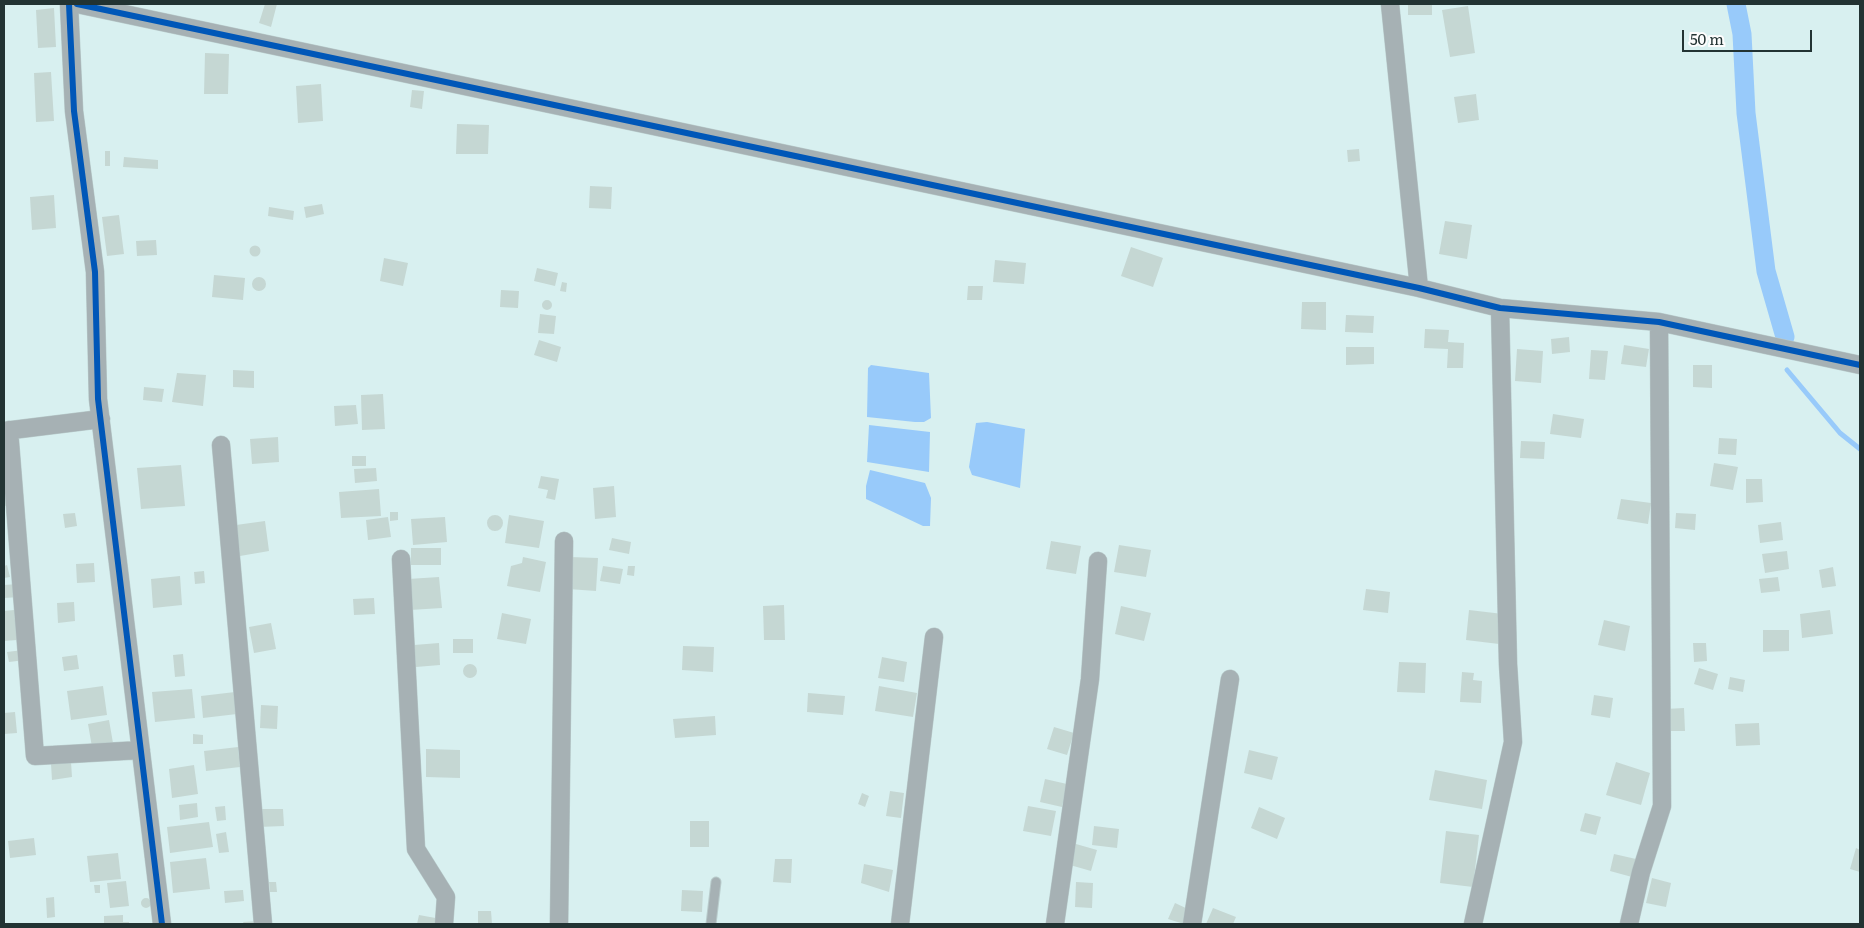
<!DOCTYPE html>
<style>
body{margin:0}
#map{position:relative;width:1864px;height:928px;overflow:hidden;background:#d8f0f0;font-family:Literata,serif}
canvas{display:block}
.frame{position:absolute;inset:0;border:5px solid #233;pointer-events:none}
.scale{position:absolute;left:1682px;top:30px;width:130px;height:22px;box-sizing:border-box;border:2px solid #233;border-top:0;padding-left:6px;font-size:15px;line-height:18px;white-space:nowrap;color:#233;-webkit-text-stroke:4px #fdfdfd;paint-order:stroke}
</style>
<div id="map">
<canvas width="1864" height="928"></canvas>
<div class="frame"></div>
<div class="scale">50 m</div>
</div>
<script>
const g = document.querySelector('canvas').getContext('2d');
g.lineJoin = 'round';
function fill(path, color) {
  g.fillStyle = color;
  g.fill(path, 'evenodd');
}
function toPath(rows) {
  const path = new Path2D();
  for (const r of rows) {
    if (r.length === 3) {
      path.moveTo(r[0] + r[2], r[1]);
      path.arc(r[0], r[1], r[2], 0, 2 * Math.PI);
      continue;
    }
    path.moveTo(r[0], r[1]);
    for (let i = 2; i < r.length; i += 2) path.lineTo(r[i], r[i + 1]);
  }
  return path;
}
function stroke(path, color, width, dash) {
  g.strokeStyle = color;
  g.lineWidth = width;
  g.lineCap = dash ? 'butt' : 'round';
  g.setLineDash(dash || []);
  g.stroke(path);
}
fill(toPath([
 [871,365,929,373,931,418,924,422,915,422,867,417,868,368],
 [987,422,1025,429,1020,488,972,475,969,467,976,423],
 [869,425,930,432,929,472,867,462],
 [870,470,925,483,931,498,930,526,923,526,866,499,866,486]
]), '#98cafa');
stroke(toPath([
 [1787,370,1840,433,1860,449]
]), '#98cafa', 5);
stroke(toPath([
 [1736,4,1742,34,1746,113,1766,271,1785,337]
]), '#98cafa', 19);
fill(toPath([
 [265,4,277,4,271,27,259,23],
 [1408,4,1432,4,1432,15,1408,15],
 [1468,6,1475,53,1450,57,1442,10],
 [54,8,56,47,38,48,36,10],
 [205,53,229,54,228,94,204,94],
 [51,72,54,121,36,122,34,73],
 [321,84,323,121,298,123,296,86],
 [412,90,424,91,422,109,410,107],
 [1476,94,1479,120,1458,123,1454,97],
 [457,124,489,125,488,154,456,154],
 [1359,149,1360,161,1348,162,1347,150],
 [105,151,110,151,110,166,105,166],
 [124,157,158,160,158,169,123,167],
 [590,186,612,187,611,209,589,208],
 [54,195,56,228,32,230,30,197],
 [322,204,324,214,306,218,304,207],
 [269,207,294,211,293,220,268,216],
 [119,215,124,254,107,256,102,217],
 [1445,221,1472,225,1467,259,1439,254],
 [156,240,157,255,137,256,136,241],
 [255,251,5.5],
 [1131,247,1163,258,1153,287,1121,276],
 [384,258,408,263,403,286,380,281],
 [995,260,1026,263,1024,284,993,282],
 [537,268,558,273,555,286,534,281],
 [214,275,245,278,243,300,212,297],
 [259,284,7],
 [562,282,567,283,566,292,560,291],
 [968,286,983,286,982,300,967,300],
 [501,290,519,291,518,308,500,307],
 [547,305,5],
 [1302,302,1326,302,1326,330,1301,329],
 [540,314,556,316,554,334,538,333],
 [1346,315,1374,316,1373,333,1345,332],
 [1425,329,1449,330,1448,342,1464,343,1463,368,1447,368,1448,349,1424,348],
 [1569,337,1570,352,1552,354,1551,339],
 [539,340,561,347,557,362,534,355],
 [1624,345,1649,349,1646,367,1621,364],
 [1346,347,1374,347,1374,364,1346,365],
 [1517,349,1543,351,1541,383,1515,381],
 [1591,350,1608,351,1605,380,1589,379],
 [1693,365,1712,365,1712,388,1693,387],
 [233,370,254,371,254,388,233,387],
 [177,373,206,375,203,406,172,402],
 [144,387,164,389,162,402,143,400],
 [383,394,385,429,362,430,361,395],
 [356,405,358,424,335,426,334,406],
 [1553,414,1584,419,1581,438,1550,434],
 [278,437,279,462,252,464,250,439],
 [1719,438,1737,439,1736,455,1718,454],
 [1521,441,1545,442,1544,459,1520,458],
 [352,456,366,456,366,466,352,466],
 [1714,463,1738,467,1733,490,1710,486],
 [181,465,185,506,141,509,137,468],
 [376,468,377,481,355,483,354,469],
 [541,476,559,479,555,500,546,498,548,490,538,488],
 [1746,479,1762,479,1763,502,1746,503],
 [4,483,13,484,11,506,4,506],
 [614,486,616,517,595,519,593,488],
 [379,489,381,516,341,518,339,492],
 [1621,499,1651,503,1648,524,1617,519],
 [390,512,398,512,398,520,390,521],
 [75,513,77,526,65,528,63,514],
 [1676,513,1696,514,1695,530,1675,528],
 [495,523,8],
 [509,515,544,521,539,548,505,543],
 [388,517,391,537,368,540,366,520],
 [445,517,447,542,413,545,411,519],
 [265,521,269,551,240,556,236,525],
 [1781,522,1783,540,1760,543,1758,525],
 [612,538,631,542,629,554,609,550],
 [1051,541,1081,546,1076,574,1046,569],
 [1119,545,1151,550,1146,577,1114,572],
 [411,548,441,548,441,565,411,565],
 [1787,551,1789,569,1765,573,1762,554],
 [523,557,546,562,540,592,507,586,511,566,522,563],
 [570,557,598,558,596,591,568,589],
 [94,563,95,582,77,583,76,564],
 [7,565,10,577,4,578,4,566],
 [603,566,623,569,620,584,600,581],
 [628,566,635,566,634,576,627,575],
 [1833,567,1836,586,1822,588,1819,570],
 [204,571,205,583,195,584,194,572],
 [180,576,182,605,153,608,151,579],
 [439,577,442,608,410,610,408,579],
 [1778,577,1780,591,1761,593,1759,579],
 [18,584,20,597,4,598,4,585],
 [1366,589,1390,592,1388,613,1363,610],
 [374,598,375,614,354,615,353,599],
 [74,602,75,621,58,623,57,603],
 [784,605,785,640,764,640,763,606],
 [1121,606,1151,613,1144,641,1115,634],
 [14,610,17,640,4,641,4,611],
 [1469,610,1503,614,1499,644,1466,640],
 [1830,610,1833,634,1802,638,1800,614],
 [502,613,531,619,526,644,497,639],
 [1604,620,1630,626,1625,651,1598,645],
 [271,623,276,649,254,653,249,627],
 [1763,630,1789,630,1789,651,1763,652],
 [453,639,473,639,473,653,453,653],
 [439,643,440,665,416,667,414,645],
 [1693,643,1706,643,1707,661,1694,662],
 [683,646,714,647,713,672,682,670],
 [23,650,25,660,9,662,7,652],
 [183,654,185,676,175,677,173,655],
 [77,655,79,669,64,671,62,657],
 [882,657,907,662,904,682,878,678],
 [1399,662,1426,663,1425,693,1397,692],
 [470,671,7],
 [1699,668,1718,674,1713,690,1694,684],
 [1462,672,1474,673,1473,680,1482,681,1481,703,1460,702],
 [1730,677,1745,680,1743,692,1728,689],
 [103,686,107,715,71,720,67,691],
 [879,686,917,693,913,717,875,711],
 [192,689,195,718,155,722,152,692],
 [235,692,237,714,203,718,201,696],
 [808,693,845,696,843,715,807,712],
 [1594,695,1613,698,1610,718,1591,715],
 [261,705,278,706,277,729,260,728],
 [1684,708,1685,731,1665,731,1665,709],
 [15,712,17,733,4,734,4,713],
 [715,716,716,735,675,738,673,719],
 [109,720,113,743,92,747,88,724],
 [1759,723,1760,745,1736,746,1735,724],
 [1054,727,1074,733,1067,755,1047,749],
 [193,734,203,735,203,744,193,744],
 [238,747,240,767,206,771,204,751],
 [426,749,460,750,460,778,426,777],
 [1249,750,1278,757,1272,780,1244,773],
 [71,762,72,777,52,780,51,764],
 [1616,762,1650,773,1641,805,1606,795],
 [194,765,198,794,172,798,169,769],
 [1435,770,1487,780,1482,809,1429,800],
 [1045,779,1067,784,1062,807,1040,802],
 [890,791,904,793,901,818,886,816],
 [862,793,869,796,865,807,858,804],
 [197,803,198,817,180,820,179,805],
 [225,806,226,820,217,821,215,807],
 [1028,806,1056,811,1051,836,1023,831],
 [1259,807,1285,818,1277,839,1251,828],
 [257,809,283,809,284,826,258,827],
 [1585,813,1601,817,1596,835,1580,831],
 [690,821,709,821,709,847,690,847],
 [209,822,213,847,170,853,167,827],
 [1094,826,1119,829,1117,848,1092,845],
 [1446,831,1479,835,1473,887,1440,883],
 [226,832,229,852,219,853,216,834],
 [34,838,36,855,10,858,8,841],
 [1076,844,1097,850,1091,871,1070,865],
 [1856,848,1860,850,1860,872,1850,869],
 [118,853,121,879,90,882,87,856],
 [1614,854,1636,859,1632,877,1610,871],
 [206,858,210,889,173,893,170,862],
 [775,859,792,859,791,883,773,882],
 [864,864,893,870,889,892,861,883],
 [1652,878,1671,883,1666,907,1646,903],
 [126,881,129,906,110,908,107,883],
 [269,882,276,882,277,892,270,892],
 [1076,882,1093,883,1092,908,1075,907],
 [94,885,100,885,100,893,95,893],
 [243,890,244,901,225,903,224,891],
 [682,890,703,891,702,912,681,911],
 [54,897,55,917,47,918,46,898],
 [146,903,5],
 [1175,903,1190,910,1184,924,1168,919],
 [1213,908,1236,917,1233,924,1206,924],
 [478,911,491,911,492,924,478,924],
 [123,915,123,922,129,922,129,924,104,924,104,916],
 [419,915,441,919,440,924,417,924],
 [259,921,260,924,244,924,243,922]
]), '#c5d7d3');
const lane = toPath([
 [711,924,716,882]
]);
const street = toPath([
 [69,4,74,111,95,272,98,399,162,924],
 [77,4,1419,288,1500,308,1659,322,1860,365],
 [1390,4,1419,288],
 [9,430,35,756,141,750],
 [4,431,101,419],
 [221,445,263,924],
 [401,559,416,849,446,897,444,924],
 [559,924,564,541],
 [900,924,934,637],
 [1055,924,1090,679,1098,561],
 [1192,924,1230,679],
 [1473,924,1513,742,1508,664,1500,308],
 [1629,924,1641,872,1662,806,1659,322]
]);
stroke(lane, '#b9cccc', 11);
stroke(street, '#b9cccc', 19);
stroke(lane, '#a6b1b4', 9);
stroke(street, '#a6b1b4', 18);
stroke(toPath([
 [69,4,74,111,95,272,98,399,162,924],
 [77,4,1419,288,1500,308,1659,322,1860,365]
]), '#0057b8', 6);
</script>
